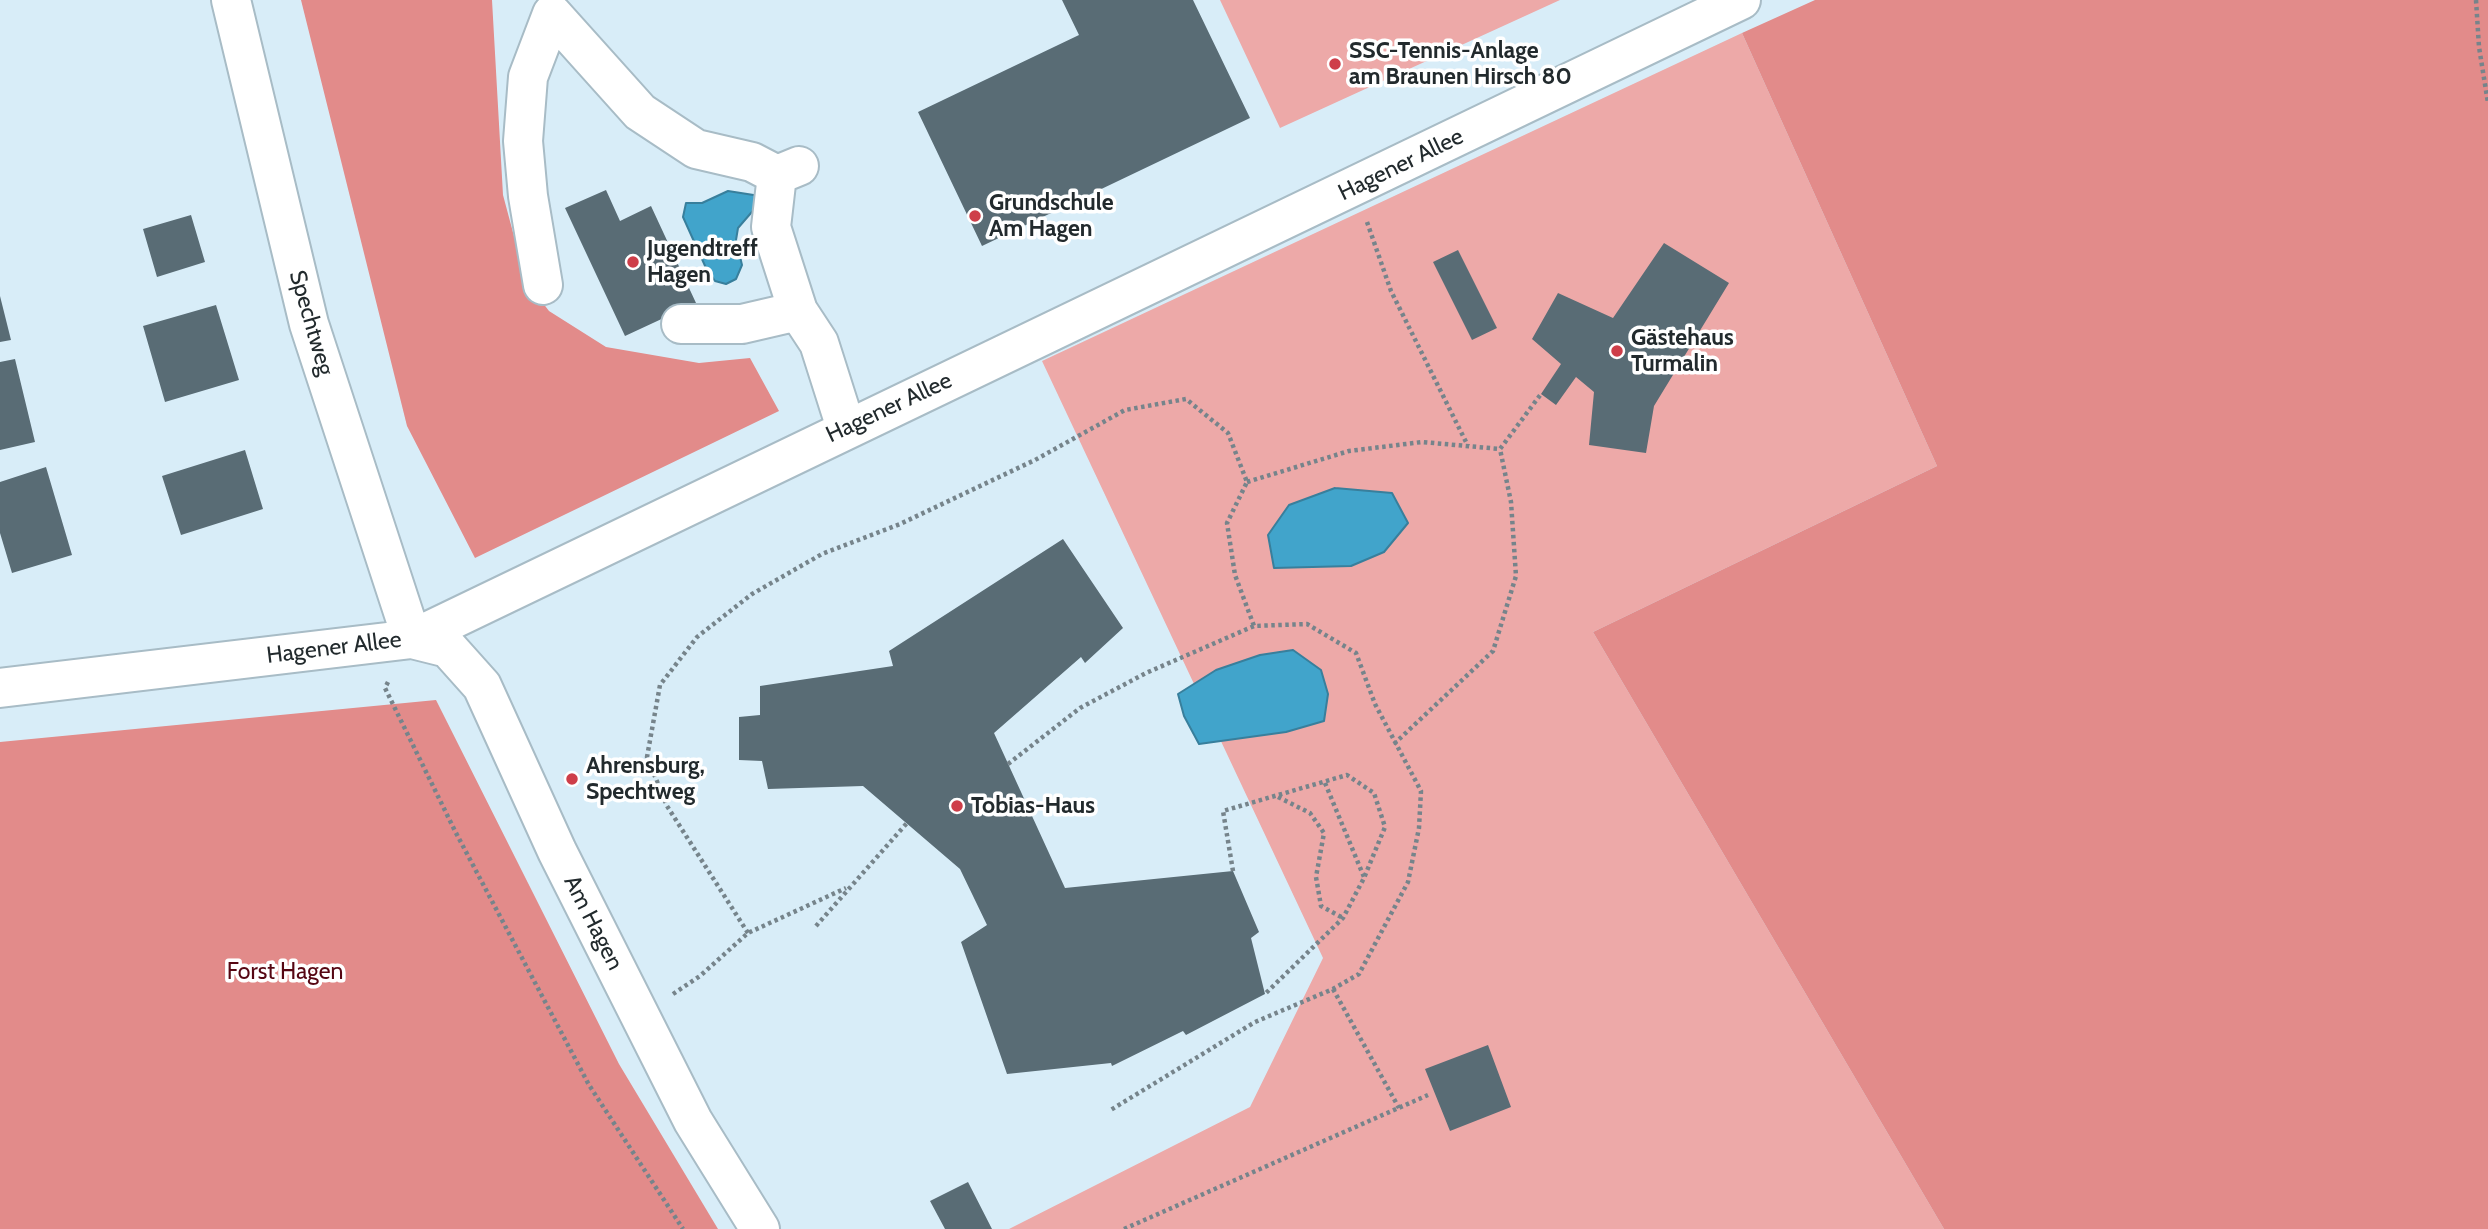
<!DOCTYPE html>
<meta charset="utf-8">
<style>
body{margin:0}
canvas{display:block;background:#d8edf8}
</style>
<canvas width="2488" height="1229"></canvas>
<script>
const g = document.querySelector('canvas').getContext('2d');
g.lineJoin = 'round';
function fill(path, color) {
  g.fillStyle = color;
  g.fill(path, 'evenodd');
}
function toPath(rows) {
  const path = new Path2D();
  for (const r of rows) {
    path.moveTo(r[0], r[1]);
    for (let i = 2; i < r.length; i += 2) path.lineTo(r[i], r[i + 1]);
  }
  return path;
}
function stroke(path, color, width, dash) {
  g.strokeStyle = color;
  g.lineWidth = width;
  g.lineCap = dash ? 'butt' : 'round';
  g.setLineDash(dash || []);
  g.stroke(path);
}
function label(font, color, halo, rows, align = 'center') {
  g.font = font + ' Cabin,sans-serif';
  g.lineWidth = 7;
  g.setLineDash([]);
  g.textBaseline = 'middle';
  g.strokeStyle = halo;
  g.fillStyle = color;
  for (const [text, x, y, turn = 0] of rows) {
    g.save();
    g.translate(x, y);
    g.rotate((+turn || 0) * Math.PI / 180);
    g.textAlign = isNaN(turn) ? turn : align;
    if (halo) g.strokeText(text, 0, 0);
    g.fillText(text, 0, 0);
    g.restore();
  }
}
fill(toPath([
 [1220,0,1560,0,1280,128],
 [1742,33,1937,466,1593,632,1944,1229,1009,1229,1250,1107,1323,958,1042,361]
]), '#eda9a8');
fill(toPath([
 [301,0,492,0,503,195,526,281,549,311,606,347,699,363,750,358,779,411,475,558,407,426],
 [1815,0,2488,0,2488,1229,1944,1229,1593,632,1937,466,1742,33],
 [436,700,619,1064,718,1229,0,1229,0,742]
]), '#e28b8a');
const water = toPath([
 [728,191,760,196,757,206,738,228,736,240,742,265,736,279,726,284,715,281,706,268,683,217,686,203,702,203,728,191],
 [1335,488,1392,493,1408,523,1384,552,1351,566,1274,568,1268,535,1289,505,1335,488],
 [1293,650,1321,670,1328,694,1324,721,1286,732,1199,744,1184,716,1178,694,1216,670,1260,655,1293,650]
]);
fill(water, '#41a4cb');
stroke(water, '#387f9c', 2);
fill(toPath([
 [1062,0,1193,0,1250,118,982,246,918,112,1079,35],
 [606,190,620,221,651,206,696,303,625,336,565,208],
 [191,215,205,262,157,277,143,229],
 [1664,243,1729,283,1654,406,1646,453,1589,445,1594,392,1576,377,1556,405,1541,394,1561,364,1532,339,1558,293,1613,318],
 [1458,250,1497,328,1472,340,1433,262],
 [0,296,11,340,0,342],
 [216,305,239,380,165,402,143,326],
 [15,359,35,442,0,450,0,362],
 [245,450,263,509,181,535,162,476],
 [46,467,72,555,12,573,0,533,0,482],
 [1063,539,1123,628,1085,663,1081,657,994,733,1065,888,1233,871,1259,932,1251,938,1265,994,1186,1035,1183,1031,1112,1066,1111,1063,1007,1074,961,942,987,925,960,869,863,786,768,789,762,761,739,760,739,717,760,715,760,686,893,666,889,651],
 [1488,1045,1511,1107,1450,1131,1425,1069],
 [968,1182,992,1229,945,1229,930,1201]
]), '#596c75');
const minor = toPath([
 [231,0,309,324,412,639],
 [799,166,777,175,771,227,798,311,819,343,846,428],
 [543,285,528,196,523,141,528,77,552,14,640,112,696,149,752,162,777,175],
 [681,324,742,324,798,311],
 [412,639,448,648,482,686,557,851,693,1121,760,1229],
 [0,688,412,639,1741,0]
]);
stroke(minor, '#a8bcc6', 42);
stroke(toPath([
 [2476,0,2479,47,2488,103],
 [1367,222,1391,291,1468,446],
 [1247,482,1349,451,1422,442,1500,449],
 [388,682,385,688,455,831,589,1085,683,1229],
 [1394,744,1493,651,1516,576,1511,502,1500,449,1541,394],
 [1008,764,1080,708,1146,673,1254,626,1307,624,1356,653,1375,704,1421,791,1419,828,1408,882,1359,974,1333,989,1255,1022,1109,1111],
 [1325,783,1364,877],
 [1278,797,1310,813,1324,833,1316,877,1321,906,1343,918],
 [1233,871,1223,811,1347,775,1374,793,1385,827,1364,878,1343,918,1265,994],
 [816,926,907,823],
 [748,933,667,806,647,757,660,685,697,637,752,594,822,554,900,524,1035,460,1125,410,1186,399,1228,433,1247,482,1227,523,1235,575,1254,626],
 [1333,989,1399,1108],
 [673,994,700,976,748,933,846,888],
 [1124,1229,1428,1095]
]), '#76848b', 4.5, [3.5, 3.5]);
stroke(minor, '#fff', 38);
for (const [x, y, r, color] of [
 [1335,64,7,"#ce3e49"],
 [975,216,7,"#ce3e49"],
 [633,262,7,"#ce3e49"],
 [1617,351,7,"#ce3e49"],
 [572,779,7,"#ce3e49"],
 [957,806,7,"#ce3e49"]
]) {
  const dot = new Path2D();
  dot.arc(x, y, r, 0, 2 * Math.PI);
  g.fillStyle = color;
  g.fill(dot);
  stroke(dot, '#fff', 2.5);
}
label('bold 23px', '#222a2d', '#fff', [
 ["SSC-Tennis-Anlage",1349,51],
 ["am Braunen Hirsch 80",1349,77],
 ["Grundschule",989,203],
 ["Am Hagen",989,229],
 ["Jugendtreff",647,249],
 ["Hagen",647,275],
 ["Gästehaus",1631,338],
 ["Turmalin",1631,364],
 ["Ahrensburg,",586,766],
 ["Spechtweg",586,792],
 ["Tobias-Haus",971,806]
], 'left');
label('23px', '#222a2d', '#fff', [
 ["Hagener Allee",1401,165,-26],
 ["Spechtweg",311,323,74],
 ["Hagener Allee",889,408,-25],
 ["Hagener Allee",334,648,-7],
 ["Am Hagen",593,923,63]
]);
label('23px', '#560713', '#fff', [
 ["Forst Hagen",285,972]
]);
</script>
